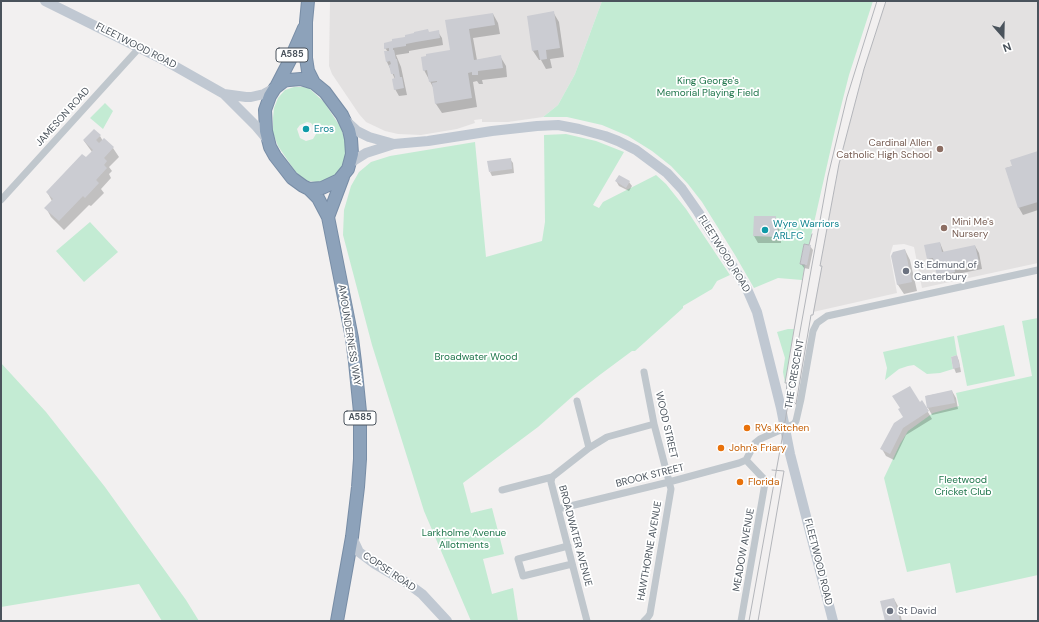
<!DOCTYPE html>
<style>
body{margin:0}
#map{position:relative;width:1039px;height:622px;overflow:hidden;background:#f2f0f0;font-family:"DM Sans",sans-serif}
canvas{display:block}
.frame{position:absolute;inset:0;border:2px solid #4a535c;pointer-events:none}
.north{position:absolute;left:983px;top:16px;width:40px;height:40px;-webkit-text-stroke:3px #fff;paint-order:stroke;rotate:160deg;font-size:11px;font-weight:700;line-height:16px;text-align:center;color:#4a535c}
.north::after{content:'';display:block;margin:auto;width:14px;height:18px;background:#4a535c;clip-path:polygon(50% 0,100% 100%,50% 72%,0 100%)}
</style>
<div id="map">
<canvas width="1039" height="622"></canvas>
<div class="frame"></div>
<div class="north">N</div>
</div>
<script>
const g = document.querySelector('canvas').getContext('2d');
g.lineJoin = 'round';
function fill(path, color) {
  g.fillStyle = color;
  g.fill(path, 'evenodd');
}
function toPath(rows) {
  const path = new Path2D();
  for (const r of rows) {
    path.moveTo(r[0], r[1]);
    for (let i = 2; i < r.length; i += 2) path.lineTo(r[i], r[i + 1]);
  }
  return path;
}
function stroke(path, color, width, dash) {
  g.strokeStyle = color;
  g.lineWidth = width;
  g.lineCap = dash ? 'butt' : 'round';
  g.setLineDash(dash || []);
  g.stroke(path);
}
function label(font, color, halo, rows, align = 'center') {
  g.font = font + ' "DM Sans",sans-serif';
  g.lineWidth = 3.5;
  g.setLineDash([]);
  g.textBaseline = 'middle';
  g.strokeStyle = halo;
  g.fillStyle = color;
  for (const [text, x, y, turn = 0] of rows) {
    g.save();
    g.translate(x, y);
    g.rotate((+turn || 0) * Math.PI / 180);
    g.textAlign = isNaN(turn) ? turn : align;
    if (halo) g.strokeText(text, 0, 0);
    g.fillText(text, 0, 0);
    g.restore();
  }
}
fill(toPath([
 [330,1,602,1,575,74,558,105,543,117,508,122,482,122,482,119,474,120,475,123,457,129,421,135,398,134,385,131,366,122,359,114,332,74,329,66],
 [886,1,1038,1,1038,263,922,288,914,247,904,244,893,245,890,255,897,293,813,312,822,266,820,266,839,164,864,69]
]), '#e3e1e1');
fill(toPath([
 [602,1,873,1,849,75,835,130,809,245,804,244,800,264,805,265,802,280,778,278,754,288,735,255,702,202,688,184,671,166,652,151,628,136,602,125,567,117,543,117,558,105,575,74],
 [294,87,303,87,309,88,313,92,324,102,341,128,345,140,345,159,342,168,331,179,317,182,308,181,300,176,295,171,278,146,273,133,273,118,274,108,278,98,285,90],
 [307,122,311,123,315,128,316,134,313,139,306,141,300,138,297,129,300,125],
 [105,103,113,111,103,129,90,118],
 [566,134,596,141,624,152,593,205,599,208,603,202,656,175,666,184,686,209,730,275,717,281,712,289,683,306,683,308,635,351,632,351,601,374,574,395,538,427,463,483,471,513,492,508,504,554,483,559,492,594,513,588,518,621,471,621,424,511,372,345,343,235,344,210,351,186,359,172,371,162,390,156,475,142,486,257,542,241,545,222,544,135],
 [90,222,118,252,84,282,56,251],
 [1038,318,1038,575,956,593,950,563,907,572,884,478,900,444,908,431,933,413,959,406,956,393,1032,376,1022,321],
 [1004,325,1015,376,967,386,957,336],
 [788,329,794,329,785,383,783,372,785,358,777,332],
 [954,336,957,355,951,357,953,369,940,373,927,374,914,365,908,366,899,369,885,380,887,368,883,352],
 [1,363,46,412,105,487,186,600,199,621,162,621,139,584,1,607]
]), '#c3ebd3');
fill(toPath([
 [553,12,559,22,564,57,550,59,552,68,546,69,541,60,539,60,533,51,528,17],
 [493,14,498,23,500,34,473,38,477,60,500,56,506,66,507,77,482,80,483,84,479,84,477,81,473,82,477,107,442,113,436,104,434,89,424,70,451,51,446,21],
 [438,32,442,38,443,45,420,49,409,51,409,53,396,55,401,67,407,95,399,96,395,89,395,79,387,62,388,52,385,48,429,33],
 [100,136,103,141,104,139,113,148,119,157,109,167,112,171,109,174,111,178,101,189,104,193,91,206,89,205,64,230,51,217,46,208,52,201,47,192,92,152,84,141],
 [1038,152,1038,210,1023,215,1019,208,1006,168,1013,166],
 [510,159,513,163,514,173,492,176,490,172],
 [619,176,629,182,632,186,629,191,619,186,616,181],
 [755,217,775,217,779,224,779,229,781,232,781,243,758,243,754,236],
 [940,243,944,253,975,246,979,253,982,269,957,274,958,279,942,282,938,276,936,264,931,265,928,259],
 [810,246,813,250,809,269,804,268,801,264],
 [905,250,910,260,917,291,904,294,898,285,892,256],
 [957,356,959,361,961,372,956,373,954,368],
 [952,391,956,398,958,409,932,415,928,408,926,396],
 [922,402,932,419,906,435,894,460,886,456,882,449,904,417],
 [894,599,899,608,902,621,886,621]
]), '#0003');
fill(toPath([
 [554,11,560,48,546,50,547,59,540,60,538,50,532,51,527,16],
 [493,13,495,25,469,29,474,60,501,55,503,68,478,71,478,75,472,75,472,72,468,73,472,98,435,104,432,83,437,82,437,81,429,82,427,70,423,71,421,57,426,56,426,54,450,50,445,20],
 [428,29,429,32,439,30,440,38,416,42,406,44,406,46,393,48,393,50,394,50,396,59,397,59,400,77,402,77,404,88,394,90,392,79,395,78,394,74,391,74,389,65,391,64,390,61,386,62,384,51,389,51,389,48,384,49,384,43,392,41,392,39,405,37,405,35,414,33,414,32],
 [94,129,101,135,96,140,99,143,104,138,114,147,104,158,107,161,104,165,107,168,96,180,99,183,85,198,83,196,59,221,44,208,53,199,46,192,82,154,86,157,93,150,83,140],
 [1038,151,1038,202,1018,208,1005,168,1012,166,1010,160],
 [511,158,512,169,489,172,487,161],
 [619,175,630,181,626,188,615,181],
 [754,216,776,216,775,225,778,225,777,237,753,236],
 [940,242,942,252,975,245,979,262,954,267,955,272,937,276,933,258,927,259,924,245],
 [804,244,811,245,807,265,800,264],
 [905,249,912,282,897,285,891,256,893,252],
 [957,355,960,367,953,369,951,357],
 [910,386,920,402,922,400,929,411,903,428,890,454,880,449,894,423,903,417,898,409,900,408,892,396],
 [952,390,955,403,927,408,925,396],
 [894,598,900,621,885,621,880,601]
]), '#cbccd2');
const highway = toPath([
 [308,1,306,22,306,58,308,71,314,83],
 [301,79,314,83,325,92,342,115,349,130,351,139,352,154,348,169,339,180,322,188,309,189,303,186,292,178,275,156,270,147,266,131,265,110,270,96,275,88,284,81,289,80,301,79],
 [276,87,290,60,304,28],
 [309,189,318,198,328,217,352,338,355,362,360,412,360,459,358,487,352,537,337,621],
 [328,217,343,177]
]);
stroke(highway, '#788da6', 14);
stroke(toPath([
 [1,200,140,47],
 [644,372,654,424,671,489,650,614,648,617,644,621],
 [577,401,589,448],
 [502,490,552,477],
 [558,509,669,482,739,463,746,460,755,443,760,439,794,424,796,421,801,399,813,331,817,323,827,316,1038,270],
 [568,546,518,559,523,576,572,564],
 [587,621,551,482,552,477,589,448,607,437,654,424],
 [741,621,765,483,764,479,746,460]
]), '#c0c7cd', 7);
stroke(toPath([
 [45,1,164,60,224,94,256,126,267,139],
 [224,94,246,97,251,97,264,94,275,88],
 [346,121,357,131,369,137,394,144],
 [350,163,366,153,394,144,428,141,492,131,537,126,558,125,579,129,605,136,618,141,636,150,667,173,682,189,698,212,747,289,757,312,781,408,790,454,833,621],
 [352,537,359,552,375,564,407,583,422,594,447,621]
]), '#c0c8d2', 10);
stroke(highway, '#8da2ba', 12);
stroke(toPath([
 [796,404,786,394,787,383,785,383,805,265,800,264,804,244,809,245,812,234],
 [796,404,811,315,813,315,822,266,820,266,839,164,864,69,886,1],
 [749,621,784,428,799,337,828,176,847,97,877,1],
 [758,621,784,471,772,470]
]), '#b3b5ba', 1);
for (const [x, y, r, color] of [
 [306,129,4,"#0f9aa8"],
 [940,149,4,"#8d6e63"],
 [944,228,4,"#8d6e63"],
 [765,230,4,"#0f9aa8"],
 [906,271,4,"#6b7280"],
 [747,428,4,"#e8710a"],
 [721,448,4,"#e8710a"],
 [740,482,4,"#e8710a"],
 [890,611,4,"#6b7280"]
]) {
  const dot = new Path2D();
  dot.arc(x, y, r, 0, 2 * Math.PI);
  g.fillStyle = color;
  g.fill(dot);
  stroke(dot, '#fff', 1.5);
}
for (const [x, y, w] of [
 [292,55,32],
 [360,418,32]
]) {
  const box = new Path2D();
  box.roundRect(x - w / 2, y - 7, w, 14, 3);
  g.fillStyle = '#fff';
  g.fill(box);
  stroke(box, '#4a535c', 1);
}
label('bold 9px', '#4a535c', null, [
 ["A585",292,55],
 ["A585",360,418]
]);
label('10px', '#4a535c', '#fff', [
 ["FLEETWOOD ROAD",136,46,27],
 ["JAMESON ROAD",63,117,-48],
 ["FLEETWOOD ROAD",724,254,58],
 ["AMOUNDERNESS WAY",349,335,81],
 ["THE CRESCENT",795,374,-80],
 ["WOOD STREET",666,425,77],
 ["BROOK STREET",650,476,-14],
 ["BROADWATER AVENUE",575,536,75],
 ["MEADOW AVENUE",744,550,-80],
 ["HAWTHORNE AVENUE",650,551,-80],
 ["FLEETWOOD ROAD",818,562,76],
 ["COPSE ROAD",389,572,34]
]);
label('10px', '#21774d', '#fff', [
 ["King George's",708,81],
 ["Memorial Playing Field",708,93],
 ["Broadwater Wood",476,357],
 ["Fleetwood",963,480],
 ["Cricket Club",963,492],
 ["Larkholme Avenue",464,533],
 ["Allotments",464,545]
]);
label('10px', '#0d838f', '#fff', [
 ["Eros",314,129],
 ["Wyre Warriors",773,224],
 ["ARLFC",773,236]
], 'left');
label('10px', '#785e54', '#fff', [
 ["Cardinal Allen",932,143],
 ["Catholic High School",932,155],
 ["Mini Me's",952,222,"left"],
 ["Nursery",952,234,"left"]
], 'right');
label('10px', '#5b616d', '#fff', [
 ["St Edmund of",914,265],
 ["Canterbury",914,277],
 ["St David",898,611]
], 'left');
label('10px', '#c56008', '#fff', [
 ["RVs Kitchen",755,428],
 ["John's Friary",729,448],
 ["Florida",748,482]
], 'left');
</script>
